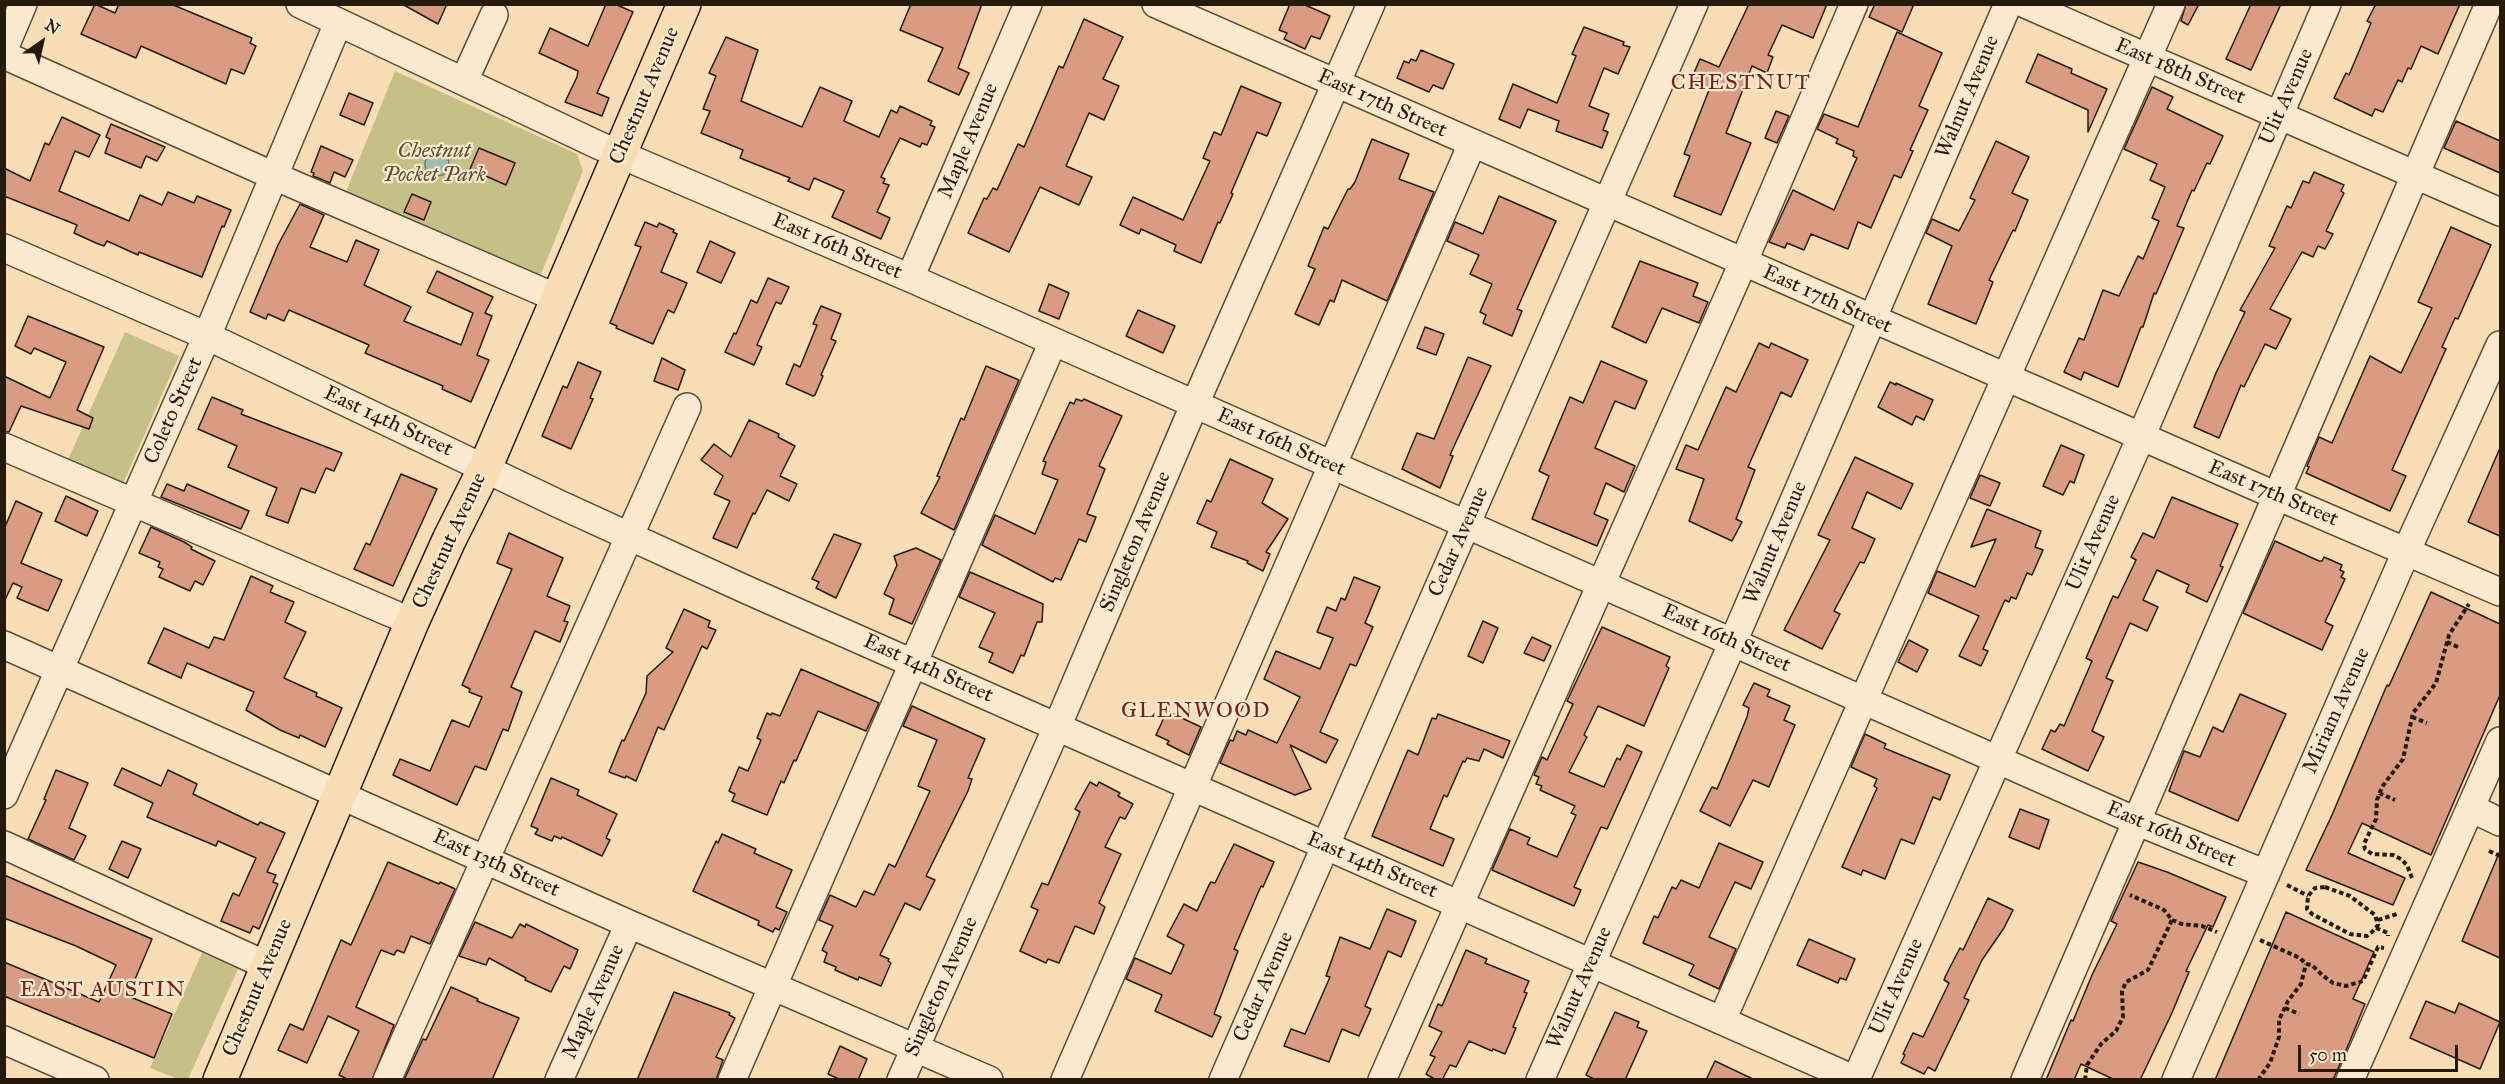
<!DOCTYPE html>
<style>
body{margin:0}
#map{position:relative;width:2505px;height:1084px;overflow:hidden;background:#f9deb5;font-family:"IM FELL Great Primer",serif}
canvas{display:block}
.frame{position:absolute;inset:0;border:6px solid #261a0d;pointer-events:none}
.north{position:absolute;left:12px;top:12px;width:60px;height:60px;-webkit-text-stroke:4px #fbeacf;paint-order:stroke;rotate:34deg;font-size:16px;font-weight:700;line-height:24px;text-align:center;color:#261a0d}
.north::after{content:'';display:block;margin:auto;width:21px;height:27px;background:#261a0d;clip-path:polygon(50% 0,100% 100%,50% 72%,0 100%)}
.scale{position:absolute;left:2298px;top:1045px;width:160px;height:27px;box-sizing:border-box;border:3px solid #261a0d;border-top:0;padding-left:8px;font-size:18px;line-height:21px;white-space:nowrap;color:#261a0d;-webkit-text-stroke:4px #fbeacf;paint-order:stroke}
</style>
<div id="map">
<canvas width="2505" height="1084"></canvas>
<div class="frame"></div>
<div class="north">N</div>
<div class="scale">50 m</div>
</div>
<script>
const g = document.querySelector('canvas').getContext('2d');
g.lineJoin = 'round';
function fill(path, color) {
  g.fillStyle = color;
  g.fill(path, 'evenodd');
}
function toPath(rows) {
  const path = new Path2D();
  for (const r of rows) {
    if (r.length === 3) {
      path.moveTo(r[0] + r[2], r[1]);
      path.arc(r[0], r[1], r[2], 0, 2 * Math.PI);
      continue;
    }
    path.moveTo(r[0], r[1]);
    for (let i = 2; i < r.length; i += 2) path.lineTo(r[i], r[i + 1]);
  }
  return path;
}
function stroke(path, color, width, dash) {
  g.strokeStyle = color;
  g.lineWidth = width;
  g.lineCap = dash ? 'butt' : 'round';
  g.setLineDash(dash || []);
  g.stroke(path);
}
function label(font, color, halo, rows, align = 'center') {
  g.font = font + ' "IM FELL Great Primer",serif';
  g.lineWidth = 4.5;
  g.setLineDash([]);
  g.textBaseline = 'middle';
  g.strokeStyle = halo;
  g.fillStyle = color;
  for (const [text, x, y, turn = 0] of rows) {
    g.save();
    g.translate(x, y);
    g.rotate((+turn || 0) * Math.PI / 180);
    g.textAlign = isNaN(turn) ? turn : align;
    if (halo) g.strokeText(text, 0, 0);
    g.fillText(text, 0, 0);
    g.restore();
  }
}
fill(toPath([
 [395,71,577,154,583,171,537,284,343,199],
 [125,332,179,356,122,486,67,462],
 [202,953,238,969,188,1079,178,1079,150,1068]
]), '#c5bf88');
const water = toPath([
 [437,164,12]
]);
fill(water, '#9ebcb0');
stroke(water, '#6e7b6f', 1.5);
const building = toPath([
 [95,4,115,13,119,4,171,4,252,38,250,43,256,46,244,74,231,69,226,84,141,46,136,58,81,34,95,4],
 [402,4,447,4,438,24,402,4],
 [606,4,615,4,633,12,597,93,609,98,602,116,565,102,577,77,578,71,539,53,550,28,588,46,606,4],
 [911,4,982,4,958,68,969,73,959,95,928,81,943,48,900,30,911,4],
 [1290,4,1303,4,1330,16,1320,39,1311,36,1305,49,1284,39,1287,33,1279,30,1290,4],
 [1749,4,1827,4,1813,38,1782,25,1768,55,1773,57,1767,73,1752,66,1726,133,1751,143,1721,215,1674,196,1690,156,1684,154,1709,90,1690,82,1700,59,1719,67,1749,4],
 [1875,4,1914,4,1902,32,1869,17,1875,4],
 [2186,4,2199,4,2188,25,2181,21,2186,4],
 [2251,4,2281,4,2251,70,2226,59,2251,4],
 [2376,4,2460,4,2438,54,2421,46,2411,69,2408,68,2402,82,2398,80,2383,112,2375,109,2372,116,2334,98,2346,73,2349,75,2371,23,2367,21,2376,4],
 [1084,19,1123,37,1103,79,1119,86,1104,120,1089,113,1066,166,1092,177,1079,205,1040,187,1009,252,968,233,984,198,987,199,993,188,997,190,1018,144,1024,147,1059,66,1063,68,1084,19],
 [1584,27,1624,42,1623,45,1630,47,1618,74,1604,68,1589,106,1609,114,1603,130,1608,132,1602,148,1556,131,1559,121,1528,109,1520,128,1499,119,1513,84,1557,103,1576,56,1572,54,1584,27],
 [1897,32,1942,53,1919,106,1928,110,1910,150,1913,151,1901,178,1894,175,1871,228,1858,222,1848,249,1811,234,1804,250,1787,243,1785,248,1769,242,1793,190,1834,210,1857,158,1853,156,1854,151,1836,143,1838,139,1817,129,1824,114,1858,127,1897,32],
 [726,37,758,50,741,101,802,127,820,87,852,101,844,121,879,137,891,110,897,113,900,106,932,121,930,125,935,127,927,145,922,143,920,147,900,138,881,177,885,179,883,183,889,185,877,212,890,218,881,239,832,217,844,191,814,178,809,190,788,181,790,178,740,158,743,150,701,133,710,111,703,109,716,76,709,73,726,37],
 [1421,50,1454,64,1443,89,1433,85,1429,92,1397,78,1404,61,1409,63,1411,59,1416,61,1421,50],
 [2038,54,2072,69,2071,73,2107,89,2088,132,2088,110,2026,82,2038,54],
 [1241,86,1281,103,1267,136,1257,132,1231,193,1233,194,1220,223,1218,222,1201,263,1174,251,1176,245,1141,229,1139,234,1120,225,1133,197,1183,220,1210,161,1203,158,1214,132,1221,135,1241,86],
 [2152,87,2173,97,2167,109,2223,136,2210,164,2207,163,2194,191,2192,190,2177,226,2184,228,2156,294,2154,293,2143,327,2141,327,2118,387,2084,372,2081,380,2064,372,2079,338,2084,340,2103,290,2119,296,2138,256,2143,259,2159,221,2152,218,2165,187,2150,180,2157,164,2124,149,2152,87],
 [349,93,373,103,364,125,340,115,349,93],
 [1776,111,1789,116,1777,143,1765,138,1776,111],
 [62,117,100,135,89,157,75,151,59,191,129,221,140,195,162,205,168,192,194,203,197,196,231,210,224,227,222,226,202,277,139,252,138,255,107,241,104,246,96,243,74,233,77,225,4,196,4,168,30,181,45,143,49,145,62,117],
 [2456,121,2500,141,2500,173,2444,148,2456,121],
 [111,124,165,147,157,161,146,156,141,168,105,153,110,139,106,137,111,124],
 [1372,139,1409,154,1399,179,1434,192,1387,301,1342,280,1334,302,1330,300,1319,325,1295,314,1315,269,1308,266,1324,227,1328,229,1348,189,1350,189,1355,182,1372,139],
 [1996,141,2029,157,2012,193,2028,200,2015,231,2013,230,1989,280,1993,282,1976,324,1928,304,1952,246,1926,233,1932,219,1959,231,1975,200,1970,198,1996,141],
 [321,146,353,160,345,177,334,172,330,183,313,176,314,173,311,172,321,146],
 [479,148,515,163,506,185,470,169,479,148],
 [2314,172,2344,185,2341,191,2344,193,2326,231,2333,234,2325,249,2318,246,2313,257,2302,252,2270,309,2291,319,2276,349,2265,344,2244,387,2241,385,2219,438,2194,427,2216,373,2245,312,2240,310,2275,248,2269,246,2287,206,2291,208,2303,181,2309,183,2314,172],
 [412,194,431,202,424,220,404,212,412,194],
 [1499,196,1556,221,1517,309,1522,311,1512,336,1483,323,1486,315,1480,312,1492,284,1470,274,1479,255,1447,241,1455,222,1483,234,1499,196],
 [300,204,324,215,310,247,347,262,356,240,379,250,364,285,411,307,404,321,461,345,473,313,427,292,437,271,493,297,485,313,492,316,477,355,489,360,471,402,442,389,443,386,365,353,369,345,289,310,284,321,268,314,266,319,250,312,278,245,300,204],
 [645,222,657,227,659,223,674,230,673,232,677,234,661,272,687,283,674,313,668,310,653,344,616,328,617,326,610,323,641,247,635,245,645,222],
 [2451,227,2491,245,2458,319,2455,318,2442,347,2446,349,2392,470,2406,476,2390,511,2306,473,2309,467,2307,466,2319,437,2332,443,2370,356,2401,373,2432,308,2418,302,2451,227],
 [710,241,735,253,721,283,697,272,710,241],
 [1640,261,1698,283,1693,296,1708,302,1699,323,1662,308,1646,343,1612,327,1640,261],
 [768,278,789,287,781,304,776,302,757,345,762,347,754,365,725,352,734,333,736,334,751,300,757,303,768,278],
 [1049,284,1069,293,1059,319,1039,311,1049,284],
 [821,306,841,314,831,339,836,341,821,375,823,376,815,395,813,396,786,384,794,364,800,367,817,325,813,324,821,306],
 [1138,310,1175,326,1163,353,1126,336,1138,310],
 [28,316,104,347,77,410,93,418,89,429,21,406,9,432,4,432,4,376,50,398,66,362,34,348,31,354,15,346,28,316],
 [1425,327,1444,334,1436,355,1417,348,1425,327],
 [1759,343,1769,348,1771,343,1808,360,1791,397,1781,392,1748,467,1755,470,1736,519,1742,522,1732,541,1689,521,1704,479,1676,469,1686,445,1698,450,1726,387,1736,392,1759,343],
 [1468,357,1491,366,1450,455,1453,456,1440,488,1402,469,1417,433,1434,439,1468,357],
 [662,358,685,370,678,390,654,381,662,358],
 [1601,361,1647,381,1635,409,1615,401,1595,448,1635,466,1624,492,1606,483,1594,514,1608,520,1597,546,1532,519,1549,476,1539,471,1570,397,1583,403,1601,361],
 [578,362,601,372,590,398,593,399,571,449,542,436,563,386,567,388,578,362],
 [986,366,1019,380,954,530,921,513,940,477,937,476,961,418,964,420,986,366],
 [1890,382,1896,385,1896,383,1933,400,1924,420,1916,416,1912,425,1878,407,1890,382],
 [212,397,243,410,241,414,342,453,334,471,326,468,315,493,301,488,288,523,266,515,277,488,228,467,237,446,198,429,212,397],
 [1076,399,1082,401,1084,399,1122,416,1099,466,1105,469,1087,514,1096,517,1086,542,1079,539,1061,580,1055,578,1053,582,982,545,995,515,1035,534,1058,480,1042,474,1046,462,1043,461,1070,402,1074,404,1076,399],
 [749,420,779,434,778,437,795,446,780,476,797,484,789,501,767,490,755,514,753,513,737,548,713,538,730,501,714,494,723,476,701,460,714,444,731,457,749,420],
 [2061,445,2084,455,2074,483,2070,481,2063,495,2043,486,2061,445],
 [2500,448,2500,536,2468,522,2500,448],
 [1855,457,1913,484,1901,509,1867,492,1852,528,1875,539,1864,563,1860,562,1834,611,1840,614,1822,649,1784,630,1830,540,1818,535,1855,457],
 [1230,459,1273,479,1262,503,1288,519,1266,552,1270,554,1263,571,1247,563,1248,561,1211,547,1217,532,1197,523,1207,500,1211,502,1230,459],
 [401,474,437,489,393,586,354,569,366,543,370,545,401,474],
 [1980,475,2000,483,1990,506,1970,498,1980,475],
 [167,484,184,491,187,484,249,511,241,529,161,497,167,484],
 [66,496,98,511,87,536,55,521,66,496],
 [2172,497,2238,524,2220,566,2223,567,2207,602,2186,592,2189,585,2157,570,2143,600,2158,607,2147,631,2130,623,2106,678,2113,681,2092,731,2104,737,2088,771,2042,749,2051,730,2055,732,2060,724,2064,726,2092,661,2086,658,2113,596,2118,598,2136,560,2131,557,2143,533,2154,538,2172,497],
 [16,501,42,513,21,563,62,580,48,611,17,598,22,587,13,583,4,602,4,529,16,501],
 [1987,509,2041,531,2035,547,2043,550,2032,575,2027,573,2016,599,2011,597,2009,602,2005,600,1983,649,1988,651,1981,666,1959,656,1979,616,1928,593,1937,571,1975,587,1996,539,1971,547,1987,509],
 [151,527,184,542,192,547,191,549,215,561,203,585,195,581,190,591,159,577,163,569,158,567,160,562,139,553,151,527],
 [509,533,563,558,547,596,570,606,564,621,568,622,560,642,535,631,511,687,522,692,508,731,503,729,486,770,475,766,457,805,393,775,400,759,430,771,452,720,469,727,482,697,469,692,470,689,462,685,512,569,497,563,509,533],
 [834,534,861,544,836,598,816,588,819,582,812,579,834,534],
 [2275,541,2319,561,2322,561,2324,557,2342,565,2340,570,2344,572,2341,577,2345,579,2325,622,2333,626,2322,650,2243,613,2275,541],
 [916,548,941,560,912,624,889,614,894,599,884,594,897,565,894,556,916,548],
 [970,572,1043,604,1042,622,1037,622,1024,656,1021,655,1013,673,989,662,993,653,979,647,995,613,959,597,970,572],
 [251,576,273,586,270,592,294,602,285,622,306,632,284,678,317,693,316,696,342,708,325,747,300,735,299,738,280,730,246,710,254,692,187,663,181,678,148,663,164,628,209,648,214,637,224,640,251,576],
 [1354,577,1380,587,1365,623,1373,627,1356,666,1350,664,1320,732,1338,740,1326,763,1290,745,1311,789,1295,795,1220,763,1230,740,1233,741,1237,731,1246,735,1248,730,1277,743,1300,697,1264,679,1276,651,1320,669,1333,638,1317,632,1327,607,1336,611,1341,598,1345,600,1354,577],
 [2431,592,2500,624,2500,695,2431,855,2362,823,2348,853,2405,878,2393,905,2306,870,2332,815,2387,685,2389,686,2431,592],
 [684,609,710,621,708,627,716,630,707,649,702,646,664,730,658,727,636,781,626,776,625,778,609,772,622,740,624,741,646,693,647,676,673,652,666,648,684,609],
 [1483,621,1498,628,1483,663,1468,656,1483,621],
 [1602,627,1670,657,1666,666,1669,668,1644,726,1598,706,1584,735,1587,737,1569,772,1604,787,1617,758,1620,760,1627,745,1642,752,1607,829,1601,827,1574,887,1581,890,1574,906,1492,870,1510,829,1530,838,1527,844,1557,857,1576,815,1571,813,1575,806,1540,790,1542,786,1536,784,1539,777,1534,775,1542,757,1547,760,1573,704,1567,701,1602,627],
 [1532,637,1551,646,1544,661,1524,653,1532,637],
 [1909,640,1928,650,1917,672,1898,662,1909,640],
 [801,669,879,703,866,731,818,711,796,761,794,760,784,783,781,781,767,815,732,801,735,794,729,791,739,767,748,771,761,740,757,738,767,713,771,715,772,713,780,716,801,669],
 [1754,683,1770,690,1767,696,1790,706,1784,720,1795,725,1769,787,1753,780,1730,826,1700,811,1712,787,1717,789,1731,756,1747,717,1749,708,1743,705,1754,683],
 [2240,694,2286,714,2238,821,2169,791,2184,751,2200,757,2213,727,2223,732,2240,694],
 [912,706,985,739,968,778,972,779,968,791,926,876,935,880,920,910,905,903,880,955,889,959,888,961,891,963,881,986,859,977,858,980,835,970,836,967,824,962,827,953,822,950,833,926,819,920,830,895,856,907,864,891,874,895,889,864,895,867,915,824,930,791,918,786,937,740,903,726,912,706],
 [1167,711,1201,727,1189,755,1167,744,1169,741,1156,735,1167,711],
 [1438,714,1510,741,1503,758,1484,749,1479,761,1467,758,1465,762,1463,761,1447,797,1444,795,1430,829,1454,839,1443,866,1372,836,1408,750,1418,755,1432,718,1436,719,1438,714],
 [1865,734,1886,744,1884,748,1950,775,1940,800,1933,797,1914,844,1901,839,1885,879,1863,870,1861,875,1842,867,1877,788,1874,786,1877,779,1851,767,1865,734],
 [122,768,161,786,168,770,197,784,193,794,258,825,260,822,285,833,267,872,276,875,273,882,278,884,259,929,253,926,250,933,221,921,233,893,239,896,256,858,218,841,216,846,147,817,153,803,114,785,122,768],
 [56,770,88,783,69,828,86,836,74,860,28,839,46,800,44,799,56,770],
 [551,778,579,790,577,795,617,814,606,838,610,840,602,856,562,837,561,839,554,836,552,841,535,834,538,829,531,826,551,778],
 [1090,782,1097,786,1099,782,1120,793,1118,796,1133,804,1125,819,1120,817,1105,847,1121,854,1099,903,1105,907,1094,934,1075,926,1059,963,1048,959,1046,963,1020,951,1038,910,1031,907,1042,883,1048,885,1080,812,1075,809,1090,782],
 [2020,809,2049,820,2039,849,2009,837,2020,809],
 [722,834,756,849,754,853,792,870,776,907,787,912,779,930,775,928,773,932,758,925,759,921,693,891,716,841,718,843,722,834],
 [122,841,141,849,128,878,109,869,122,841],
 [1719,843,1763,862,1751,889,1735,882,1709,937,1736,949,1719,989,1689,975,1694,965,1643,943,1654,916,1658,918,1672,887,1676,889,1681,880,1699,888,1719,843],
 [1234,844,1274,862,1263,887,1261,886,1234,949,1238,951,1214,1014,1221,1017,1212,1037,1155,1011,1162,995,1126,979,1135,958,1171,974,1184,945,1167,936,1184,904,1197,911,1209,885,1211,882,1215,883,1234,844],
 [2500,851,2500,958,2462,941,2500,851],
 [388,862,439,884,440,882,455,889,430,944,411,936,404,953,397,950,394,955,381,950,356,1007,394,1025,372,1080,349,1080,339,1075,359,1031,328,1016,307,1063,278,1050,290,1024,303,1030,341,940,351,945,388,862],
 [2138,862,2167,872,2226,897,2213,927,2208,925,2186,971,2189,972,2171,1015,2140,1080,2115,1080,2081,1064,2074,1080,2046,1080,2071,1020,2073,1021,2092,975,2117,924,2111,921,2138,862],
 [4,875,152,939,128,996,172,1014,154,1058,4,996,4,962,99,1002,116,965,76,946,4,918,4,875],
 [1988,898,2013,910,2004,928,1982,960,1964,998,1969,1000,1935,1071,1928,1067,1924,1074,1901,1063,1905,1055,1903,1054,1913,1033,1923,1037,1949,983,1944,980,1946,975,1960,948,1963,950,1988,898],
 [1387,909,1416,921,1401,957,1388,951,1365,1006,1371,1009,1359,1036,1342,1029,1329,1062,1284,1046,1291,1029,1305,1034,1330,977,1326,976,1340,937,1370,949,1387,909],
 [2286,912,2374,952,2353,999,2365,1004,2347,1048,2333,1080,2215,1080,2286,912],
 [475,922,512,938,520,924,525,927,526,924,578,950,570,969,564,966,551,992,525,980,526,978,489,958,486,965,459,956,475,922],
 [1809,939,1855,959,1846,980,1840,978,1838,983,1797,965,1809,939],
 [1466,950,1487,959,1485,963,1529,981,1524,992,1527,993,1513,1027,1516,1028,1505,1054,1493,1049,1492,1051,1469,1041,1456,1067,1450,1065,1442,1080,1436,1080,1426,1074,1435,1057,1430,1055,1442,1032,1429,1026,1438,1004,1442,1006,1466,950],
 [451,987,478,999,477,1001,519,1018,492,1080,404,1080,423,1039,426,1040,451,987],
 [674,992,730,1013,729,1015,735,1018,716,1057,723,1060,716,1080,637,1080,674,992],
 [2426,1001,2455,1013,2459,1003,2500,1022,2480,1069,2410,1038,2426,1001],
 [1615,1012,1639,1022,1637,1027,1647,1031,1625,1080,1596,1080,1586,1075,1615,1012],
 [840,1046,867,1059,858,1080,841,1080,828,1074,840,1046],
 [1715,1061,1755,1080,1706,1080,1715,1061]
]);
fill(building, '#d99c82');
stroke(building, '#261a0d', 1.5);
const minor = toPath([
 [300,4,598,145,910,278,2136,821,2266,874],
 [1156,4,2277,496,2500,592],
 [2025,4,2500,212],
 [4,49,23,4],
 [4,55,274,176,557,298],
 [464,81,494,15],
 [4,248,207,336,561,505,747,590,1856,1080],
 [910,278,1028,4],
 [4,447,412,622],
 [4,645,629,924,989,1080],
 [4,795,207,336,338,23],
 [2471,808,2500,822],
 [4,845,268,966],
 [1722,1020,2171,4],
 [4,1040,95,1080],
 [1856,1079,2141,437,2327,4],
 [387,1080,687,407],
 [559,1080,629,924],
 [732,1080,1053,342],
 [901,1080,1057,727,1187,422,1371,4],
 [1065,1080,1472,144],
 [1223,1080,1694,4],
 [1382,1080,1743,263,1854,4],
 [1540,1080,1733,642,2008,4],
 [2025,1080,2489,4],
 [2176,1080,2406,552,2500,345],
 [2350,1080,2500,741]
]);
const major = toPath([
 [220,1080,412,622,449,540,485,468,684,4]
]);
stroke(minor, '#5b4b37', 30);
stroke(major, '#261a0d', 36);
stroke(toPath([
 [2447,642,2460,648],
 [2412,717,2427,723],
 [2379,793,2395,800],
 [2489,851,2500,856],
 [2412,878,2407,865,2401,859,2393,855,2372,854,2365,849,2364,844,2376,819,2377,800,2382,787,2403,759,2413,713,2436,683,2449,635,2469,604],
 [2287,885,2308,896],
 [2325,887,2350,896,2375,915,2378,925,2372,932,2367,936,2350,934,2312,914,2307,909,2308,896,2315,888,2325,887],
 [2172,920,2182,924,2202,926,2217,932],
 [2378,920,2397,914],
 [2376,928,2388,933,2388,936],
 [2260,940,2300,958,2306,964,2312,965,2322,975,2333,983,2346,986,2363,981,2378,947,2384,948],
 [2285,1008,2299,1014],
 [2085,1080,2087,1065,2101,1044,2116,1031,2123,1017,2122,991,2126,982,2148,970,2172,920,2164,910,2130,895],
 [2258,1080,2270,1063,2279,1037,2279,1020,2288,1001,2301,984,2306,964]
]), '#261a0d', 4, [4.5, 3]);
stroke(minor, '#fbeacf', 27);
stroke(major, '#f9deb5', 33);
label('21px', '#261a0d', '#fbeacf', [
 ["East 18th Street",2180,72,23],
 ["Chestnut Avenue",645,96,-67],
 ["Walnut Avenue",1968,97,-67],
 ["Ulit Avenue",2287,97,-66],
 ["East 17th Street",1382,104,24],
 ["Maple Avenue",969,141,-67],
 ["East 16th Street",837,247,23],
 ["East 17th Street",1827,300,24],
 ["Coleto Street",174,411,-66],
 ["East 14th Street",388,422,25],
 ["East 16th Street",1281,443,24],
 ["East 17th Street",2273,494,23],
 ["Chestnut Avenue",450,541,-65],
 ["Singleton Avenue",1136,542,-67],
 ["Cedar Avenue",1459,542,-66],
 ["Walnut Avenue",1776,543,-67],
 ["Ulit Avenue",2094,543,-66],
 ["East 16th Street",1726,639,24],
 ["East 14th Street",928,669,24],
 ["Miriam Avenue",2337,711,-66],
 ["East 16th Street",2171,835,23],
 ["East 13th Street",496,864,24],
 ["East 14th Street",1372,866,23],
 ["Singleton Avenue",942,987,-66],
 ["Cedar Avenue",1264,987,-66],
 ["Ulit Avenue",1897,987,-66],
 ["Chestnut Avenue",258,988,-67],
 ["Walnut Avenue",1580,988,-66],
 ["Maple Avenue",594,1002,-66]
]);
label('italic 21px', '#564c32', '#fbeacf', [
 ["Chestnut",434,152],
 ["Pocket Park",434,176]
]);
g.letterSpacing = '1.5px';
label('22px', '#7a1f14', '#fbeacf', [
 ["CHESTNUT",1741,84],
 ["GLENWOOD",1196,712],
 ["EAST AUSTIN",103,991]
]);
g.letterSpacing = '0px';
</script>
